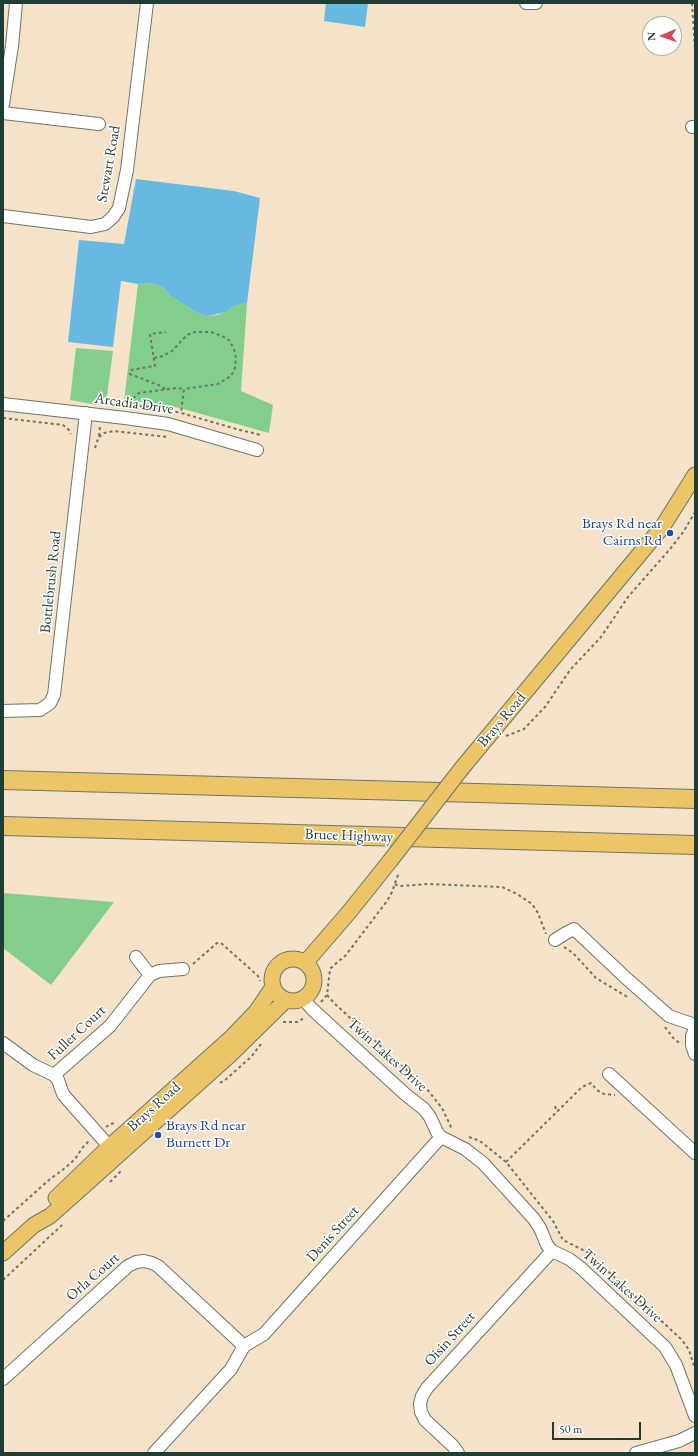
<!DOCTYPE html>
<style>
body{margin:0}
#map{position:relative;width:698px;height:1456px;overflow:hidden;background:#f5e2c9;font-family:"EB Garamond",serif}
canvas{display:block}
.frame{position:absolute;inset:0;border:4px solid #1f3d34;pointer-events:none}
.north{position:absolute;left:642px;top:16px;width:40px;height:40px;box-sizing:border-box;background:#fff;border:1px solid #a5b1ae;border-radius:50%;rotate:268deg;font-size:11px;font-weight:700;line-height:16px;text-align:center;color:#1f3d34}
.north::after{content:'';display:block;margin:auto;width:14px;height:18px;background:#d1495b;clip-path:polygon(50% 0,100% 100%,50% 72%,0 100%)}
.scale{position:absolute;left:552px;top:1422px;width:89px;height:18px;box-sizing:border-box;border:2px solid #1f3d34;border-top:0;padding-left:5px;font-size:12px;line-height:14px;white-space:nowrap;color:#1f3d34;-webkit-text-stroke:3px #fff;paint-order:stroke}
</style>
<div id="map">
<canvas width="698" height="1456"></canvas>
<div class="frame"></div>
<div class="north">N</div>
<div class="scale">50 m</div>
</div>
<script>
const g = document.querySelector('canvas').getContext('2d');
g.lineJoin = 'round';
function fill(path, color) {
  g.fillStyle = color;
  g.fill(path, 'evenodd');
}
function toPath(rows) {
  const path = new Path2D();
  for (const r of rows) {
    if (r.length === 3) {
      path.moveTo(r[0] + r[2], r[1]);
      path.arc(r[0], r[1], r[2], 0, 2 * Math.PI);
      continue;
    }
    path.moveTo(r[0], r[1]);
    for (let i = 2; i < r.length; i += 2) path.lineTo(r[i], r[i + 1]);
  }
  return path;
}
function stroke(path, color, width, dash) {
  g.strokeStyle = color;
  g.lineWidth = width;
  g.lineCap = dash ? 'butt' : 'round';
  g.setLineDash(dash || []);
  g.stroke(path);
}
function label(font, color, halo, rows, align = 'center') {
  g.font = font + ' "EB Garamond",serif';
  g.lineWidth = 3;
  g.setLineDash([]);
  g.textBaseline = 'middle';
  g.strokeStyle = halo;
  g.fillStyle = color;
  for (const [text, x, y, turn = 0] of rows) {
    g.save();
    g.translate(x, y);
    g.rotate((+turn || 0) * Math.PI / 180);
    g.textAlign = isNaN(turn) ? turn : align;
    if (halo) g.strokeText(text, 0, 0);
    g.fillText(text, 0, 0);
    g.restore();
  }
}
fill(toPath([
 [153,283,163,287,171,296,199,314,208,316,217,315,225,312,232,307,247,303,241,391,273,405,269,433,180,408,143,402,124,401,138,284],
 [76,348,113,351,107,396,98,405,70,400],
 [3,893,114,902,51,985,3,948]
]), '#84ce8b');
fill(toPath([
 [326,3,368,3,365,27,324,21],
 [136,179,234,191,260,198,247,303,232,307,226,312,208,316,199,314,171,296,163,287,153,283,138,284,121,281,113,347,68,342,79,240,124,244]
]), '#67b9e2');
const minor = toPath([
 [526,3,536,3],
 [3,104,12,46,16,3],
 [3,113,99,124],
 [692,127,695,127],
 [3,216,91,227,105,224,113,217,119,208,127,170,147,3],
 [3,404,125,418,168,424,257,450],
 [3,711,40,710,50,703,54,695,86,413],
 [555,940,566,933,574,929,626,978,669,1016,695,1025],
 [136,957,150,975],
 [303,999,312,1009,405,1094,424,1109,430,1117,437,1132,441,1137,465,1149,483,1163,534,1219,540,1228,547,1245,552,1251,569,1259,581,1268,665,1347,676,1365,695,1416],
 [695,1028,692,1036,692,1045,695,1054],
 [3,1043,33,1065,54,1075,58,1080,63,1094,68,1100,115,1153],
 [609,1074,695,1153],
 [54,1075,110,1026,150,975,159,971,183,969],
 [3,1379,128,1266,136,1262,144,1261,152,1263,158,1266,244,1346],
 [154,1453,231,1369,244,1346,264,1334,441,1137],
 [458,1453,453,1446,425,1420,421,1412,420,1404,422,1396,427,1388,552,1251],
 [636,1453,679,1441,695,1433]
]);
const major = toPath([
 [462,768,663,526,695,475],
 [293,980,21],
 [306,962,350,911,390,861],
 [56,1198,109,1147,232,1037,256,1012,273,987],
 [3,1253,34,1225,50,1216,76,1193,230,1055,286,1000]
]);
const highway = toPath([
 [3,780,695,799],
 [3,826,695,845]
]);
stroke(minor, '#6a7768', 14);
stroke(major, '#6a7768', 17);
stroke(highway, '#6a7768', 20);
stroke(toPath([
 [692,3,695,50],
 [154,358,163,356,172,351,187,335,195,332,211,332,224,337,229,340,234,349,236,358,235,368,231,376,218,384,184,389],
 [165,389,161,386,130,374,131,370,155,366,150,334,166,332],
 [124,406,139,393,176,388,184,389,181,413,240,430,261,435],
 [134,406,155,407,181,413],
 [3,418,63,425,69,430,71,434],
 [99,436,100,426],
 [99,437,104,433,114,431,168,437],
 [95,448,98,439],
 [506,736,524,729,545,707,570,670,601,637,628,597,670,549,684,531,695,512],
 [395,884,398,886,401,886,429,884,502,887,517,894,532,904,538,913,546,934],
 [564,947,573,953,596,978,629,998],
 [193,964,217,943,221,943,258,976,260,981],
 [327,995,334,1003,426,1088,442,1108,451,1127,453,1128],
 [321,1002,327,995,330,969,333,966,346,955,387,901,392,892,399,872],
 [283,1022,298,1022,305,1017],
 [665,1027,674,1039,681,1044],
 [220,1083,225,1080,251,1057,261,1044],
 [555,1106,557,1112],
 [106,1127,110,1124,117,1123],
 [469,1137,480,1141,506,1162,553,1221,563,1240,587,1252,682,1340,689,1350,695,1369],
 [506,1162,582,1087,591,1083,597,1090,604,1094,615,1095],
 [110,1182,122,1170],
 [3,1221,49,1180,65,1168,75,1159,83,1147,89,1141],
 [3,1280,62,1225]
]), '#6a7768', 2, [3, 3]);
stroke(minor, '#fff', 12);
stroke(major, '#edc569', 15);
stroke(highway, '#edc569', 18);
const majorBridge = toPath([
 [390,861,462,768]
]);
stroke(majorBridge, '#6a7768', 17, []);
stroke(majorBridge, '#edc569', 15);
for (const [x, y, r, color] of [
 [670,533,4,"#1a4fb4"],
 [158,1135,4,"#1a4fb4"]
]) {
  const dot = new Path2D();
  dot.arc(x, y, r, 0, 2 * Math.PI);
  g.fillStyle = color;
  g.fill(dot);
  stroke(dot, '#fff', 1.5);
}
label('15px', '#1f3d34', '#fff', [
 ["Stewart Road",109,164,-80],
 ["Arcadia Drive",134,404,8],
 ["Bottlebrush Road",51,582,-84],
 ["Brays Road",502,720,-50],
 ["Bruce Highway",349,836,2],
 ["Fuller Court",77,1033,-43],
 ["Twin Lakes Drive",387,1055,42],
 ["Brays Road",154,1107,-42],
 ["Denis Street",333,1234,-48],
 ["Orla Court",93,1277,-41],
 ["Twin Lakes Drive",622,1286,42],
 ["Oisin Street",450,1339,-48]
]);
label('15px', '#164399', '#fff', [
 ["Brays Rd near",662,524],
 ["Cairns Rd",662,541],
 ["Brays Rd near",166,1126,"left"],
 ["Burnett Dr",166,1143,"left"]
], 'right');
</script>
